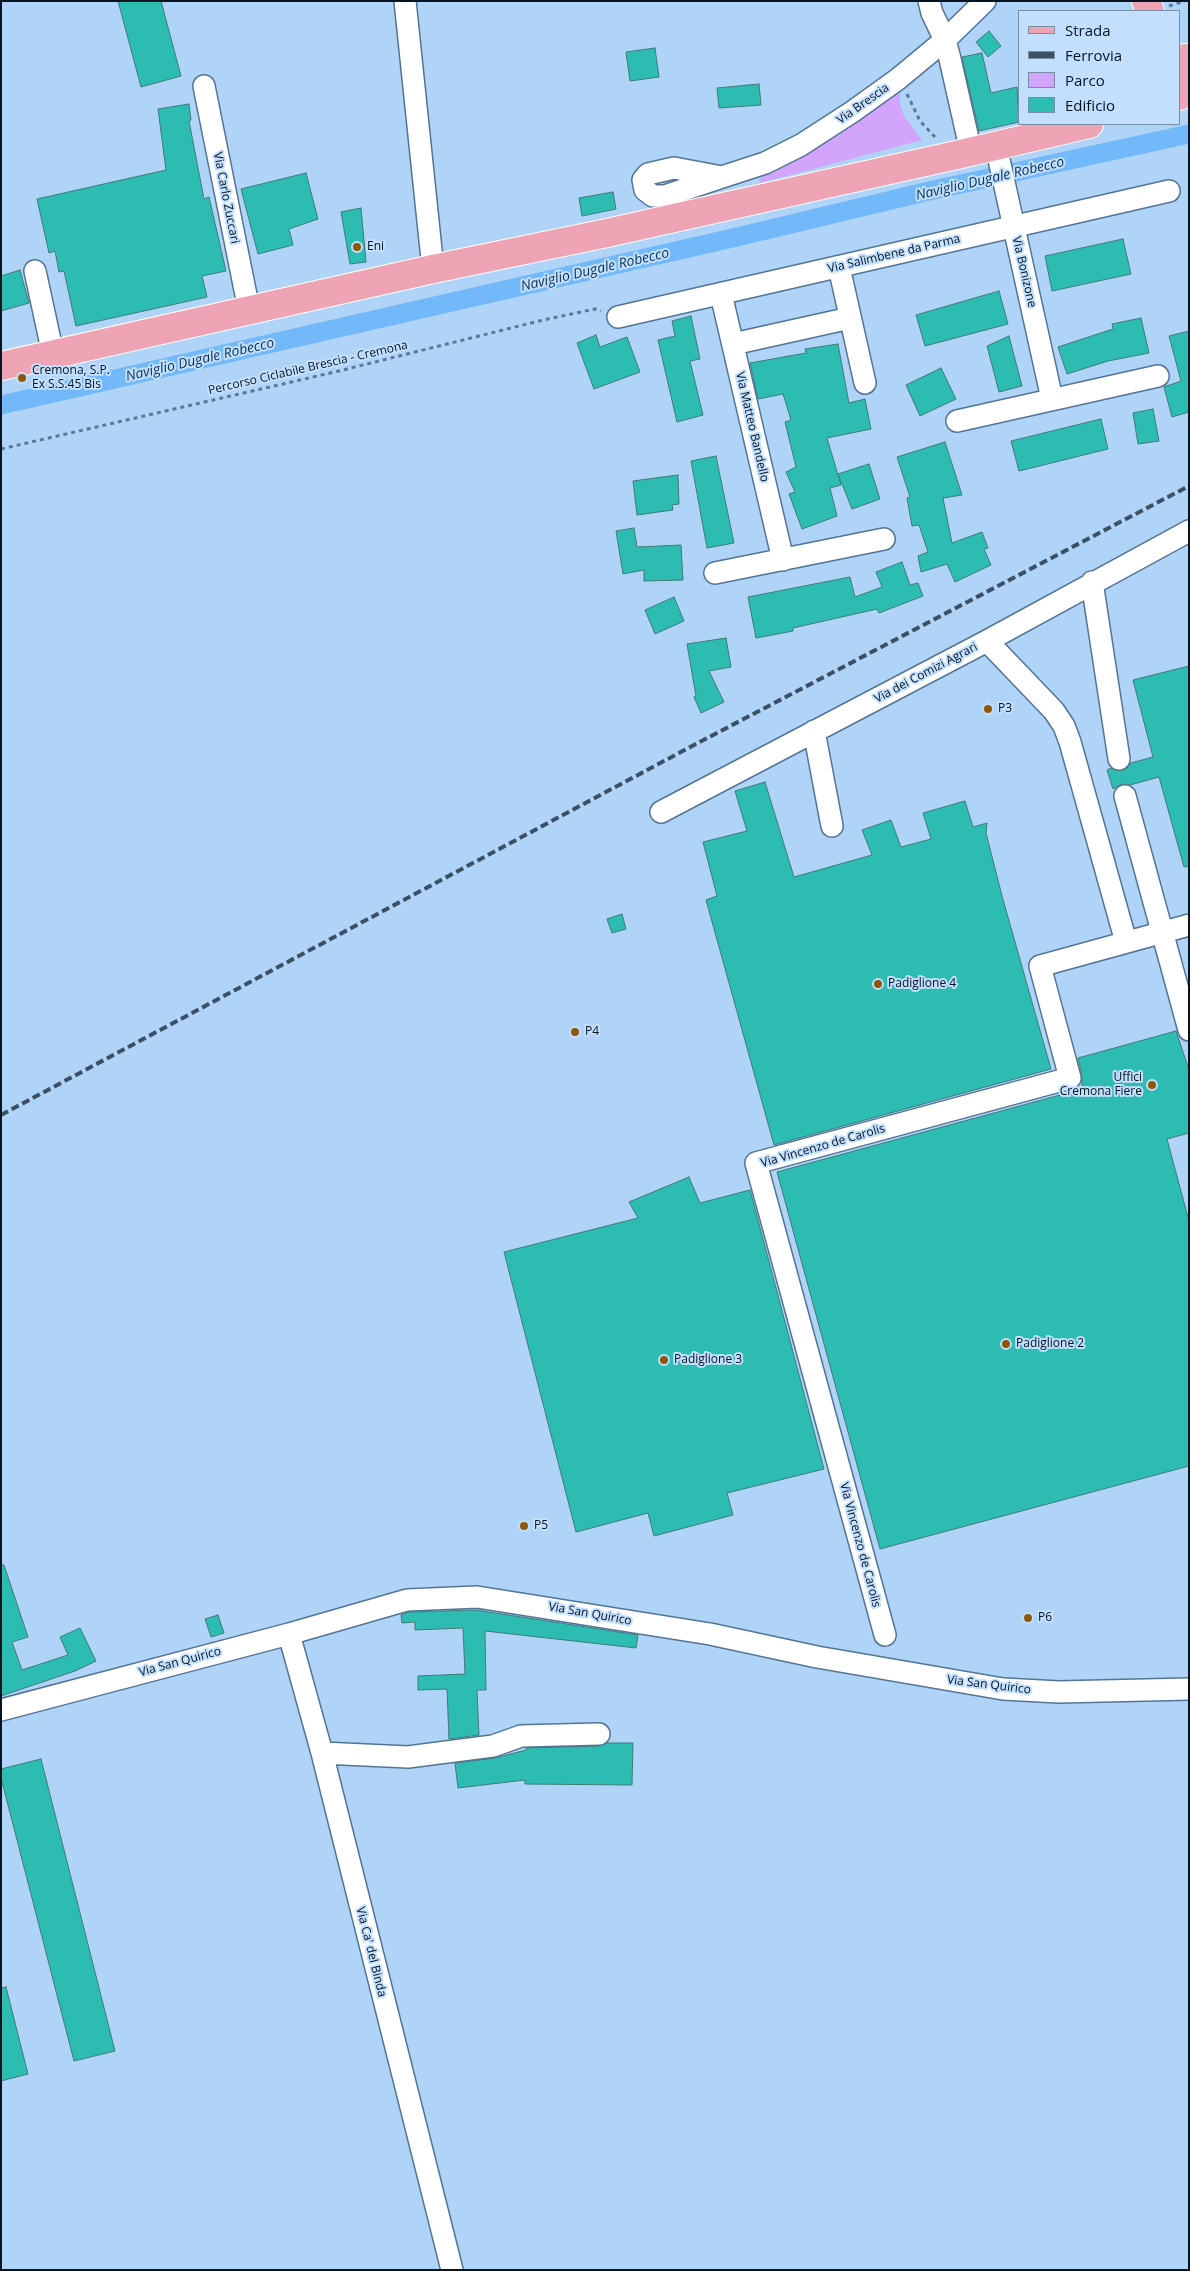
<!DOCTYPE html>
<style>
body{margin:0}
#map{position:relative;width:1190px;height:2271px;overflow:hidden;background:#afd4f8;font-family:"Open Sans",sans-serif}
canvas{display:block}
.frame{position:absolute;inset:0;border:2px solid #061320;pointer-events:none}
.legend{position:absolute;left:1018px;top:10px;width:162px;height:115px;box-sizing:border-box;background:#c2e0fd;border:1px solid #778ea5;margin:0;padding:6px 9px;list-style:none;font-size:15px;color:#061320}
.legend li{display:flex;align-items:center;gap:10px;height:25px}
.legend b{width:25px;border:1px solid #778ea5}
</style>
<div id="map">
<canvas width="1190" height="2271"></canvas>
<div class="frame"></div>
<ul class="legend">
<li><b style="height:6px;background:#eea4b5"></b>Strada</li>
<li><b style="height:6px;background:#3b5064"></b>Ferrovia</li>
<li><b style="height:14px;background:#d2a4fb"></b>Parco</li>
<li><b style="height:14px;background:#2cbcb2"></b>Edificio</li>
</ul>
</div>
<script>
const g = document.querySelector('canvas').getContext('2d');
g.lineJoin = 'round';
function fill(path, color) {
  g.fillStyle = color;
  g.fill(path, 'evenodd');
}
function toPath(rows) {
  const path = new Path2D();
  for (const r of rows) {
    path.moveTo(r[0], r[1]);
    for (let i = 2; i < r.length; i += 2) path.lineTo(r[i], r[i + 1]);
  }
  return path;
}
function stroke(path, color, width, dash) {
  g.strokeStyle = color;
  g.lineWidth = width;
  g.lineCap = dash ? 'butt' : 'round';
  g.setLineDash(dash || []);
  g.stroke(path);
}
function label(font, color, halo, rows, align = 'center') {
  g.font = font + ' "Open Sans",sans-serif';
  g.lineWidth = 4;
  g.setLineDash([]);
  g.textBaseline = 'middle';
  g.strokeStyle = halo;
  g.fillStyle = color;
  for (const [text, x, y, turn = 0] of rows) {
    g.save();
    g.translate(x, y);
    g.rotate((+turn || 0) * Math.PI / 180);
    g.textAlign = isNaN(turn) ? turn : align;
    if (halo) g.strokeText(text, 0, 0);
    g.fillText(text, 0, 0);
    g.restore();
  }
}
fill(toPath([
 [900,90,900,104,904,116,922,140,760,183,759,179,841,134]
]), '#d2a4fb');
stroke(toPath([
 [1,405,737,237,929,191,1189,134]
]), '#73b8f8', 19);
const building = toPath([
 [118,1,161,1,181,76,141,87,118,1],
 [989,31,1001,46,988,57,976,42,989,31],
 [655,48,659,77,630,81,626,52,655,48],
 [982,53,991,93,1017,87,1019,122,979,131,962,57,982,53],
 [759,84,761,105,719,108,717,88,759,84],
 [189,104,191,120,189,121,204,199,209,197,226,271,202,276,207,297,76,326,64,271,59,272,55,251,49,253,37,199,166,170,158,109,189,104],
 [306,173,318,219,289,229,293,245,258,254,241,189,306,173],
 [613,192,616,209,582,216,579,198,613,192],
 [361,208,366,262,350,264,341,212,361,208],
 [1123,239,1131,274,1052,291,1045,256,1123,239],
 [20,270,29,303,1,311,1,276,20,270],
 [999,291,1008,324,925,346,916,315,999,291],
 [691,316,700,359,690,361,703,415,677,422,658,340,675,336,672,321,691,316],
 [1141,318,1149,353,1108,361,1067,374,1058,347,1113,329,1112,324,1141,318],
 [1189,331,1189,412,1172,417,1164,387,1181,381,1169,336,1189,331],
 [596,335,600,347,627,337,640,372,594,389,577,343,596,335],
 [1009,336,1022,386,999,392,987,346,1009,336],
 [838,344,849,403,865,399,871,429,827,438,841,485,830,488,837,516,802,529,789,494,795,492,786,472,796,467,785,422,791,420,783,394,758,399,750,363,806,353,805,349,838,344],
 [941,368,956,399,920,416,906,385,941,368],
 [1153,409,1159,441,1138,444,1133,413,1153,409],
 [1101,419,1108,449,1019,471,1011,441,1101,419],
 [945,442,962,495,943,498,952,543,982,532,988,548,984,549,991,565,955,582,947,564,921,572,918,556,928,552,919,525,912,526,907,498,910,497,897,457,945,442],
 [716,456,734,543,707,548,691,461,716,456],
 [869,464,880,499,852,509,838,474,869,464],
 [678,475,679,504,672,505,673,510,637,515,633,481,678,475],
 [634,528,637,547,681,545,683,580,644,581,644,570,623,574,616,531,634,528],
 [902,562,910,585,918,583,923,596,879,613,877,609,793,628,793,631,756,638,748,597,850,577,855,597,882,587,876,572,902,562],
 [674,597,684,621,655,634,645,610,674,597],
 [726,638,731,667,709,671,724,702,701,713,694,697,696,696,687,644,726,638],
 [1189,666,1189,866,1184,867,1159,777,1130,785,1122,784,1113,789,1107,770,1111,768,1121,771,1127,768,1131,763,1153,757,1133,680,1189,666],
 [765,782,794,877,872,855,862,830,891,820,901,847,931,839,923,813,965,801,973,827,987,823,986,833,1002,896,1051,1069,774,1145,706,900,717,896,703,842,747,831,735,791,765,782],
 [622,914,626,929,612,933,607,919,622,914],
 [1176,1031,1189,1070,1189,1133,1167,1139,1189,1221,1189,1466,880,1549,777,1172,1082,1089,1082,1075,1078,1058,1176,1031],
 [689,1177,700,1203,750,1190,824,1469,727,1493,733,1515,654,1536,648,1513,576,1532,504,1252,638,1218,629,1202,689,1177],
 [1,1565,4,1565,28,1637,12,1642,22,1670,68,1655,60,1637,80,1628,96,1661,75,1671,1,1696,1,1565],
 [476,1610,638,1635,636,1648,485,1631,486,1690,477,1690,479,1735,449,1739,447,1689,418,1690,418,1676,465,1674,463,1628,415,1630,415,1622,402,1623,401,1615,409,1612,476,1610],
 [218,1615,224,1633,211,1637,205,1619,218,1615],
 [607,1743,633,1743,632,1785,525,1784,525,1780,458,1788,455,1763,495,1758,526,1750,526,1748,599,1746,607,1743],
 [41,1759,115,2051,74,2061,1,1778,1,1769,41,1759],
 [6,1987,28,2074,1,2081,1,1988,6,1987]
]);
fill(building, '#2cbcb2');
stroke(building, '#3f7b76', 1);
const minor = toPath([
 [405,1,433,269],
 [929,1,932,13,945,40,950,59,971,152],
 [204,86,249,310],
 [996,146,1052,399],
 [722,177,674,168,648,174,643,180,645,190,653,196,665,196,722,177,765,163,801,145,852,112,898,79,945,40,985,1],
 [839,267,865,383],
 [35,271,53,354],
 [721,294,783,560],
 [618,317,1169,191],
 [733,344,850,318],
 [957,421,1158,376],
 [715,573,884,539],
 [1092,582,1119,759],
 [987,641,1054,711,1064,726,1070,742,1126,942],
 [814,731,832,826],
 [1125,796,1189,1030],
 [661,812,987,641,1189,531],
 [289,1634,322,1753,452,2270],
 [885,1635,756,1163,1070,1078,1040,966,1189,925],
 [1,1710,289,1634,407,1600,477,1597,710,1634,817,1657,1003,1689,1059,1692,1189,1689],
 [322,1753,408,1757,493,1746,521,1736,599,1734]
]);
const major = toPath([
 [1146,1,1150,11],
 [1179,96,1185,79,1185,58],
 [1,366,433,269,607,233,961,154,1089,124]
]);
stroke(minor, '#537495', 24);
stroke(major, '#fff', 30);
stroke(toPath([
 [1169,6,1185,1],
 [907,94,920,121,935,137],
 [1,449,339,371,543,320,595,309,601,311]
]), '#607993', 3, [4, 4]);
stroke(minor, '#fff', 21);
stroke(major, '#eea4b5', 28);
stroke(toPath([
 [1,1115,694,745,1189,486]
]), '#3b5064', 4, [8, 4]);
for (const [x, y, r, color] of [
 [357,247,5,"#8e580b"],
 [22,378,5,"#8e580b"],
 [988,709,5,"#8e580b"],
 [878,984,5,"#8e580b"],
 [575,1032,5,"#8e580b"],
 [1152,1085,5,"#8e580b"],
 [1006,1344,5,"#8e580b"],
 [664,1360,5,"#8e580b"],
 [524,1526,5,"#8e580b"],
 [1028,1618,5,"#8e580b"]
]) {
  const dot = new Path2D();
  dot.arc(x, y, r, 0, 2 * Math.PI);
  g.fillStyle = color;
  g.fill(dot);
  stroke(dot, '#c2e0fd', 2);
}
label('12px', '#061320', '#c2e0fd', [
 ["Via Brescia",863,104,-35],
 ["Via Carlo Zuccari",226,198,79],
 ["Via Salimbene da Parma",894,254,-13],
 ["Via Bonizone",1024,272,77],
 ["Percorso Ciclabile Brescia - Cremona",308,368,-13],
 ["Via Matteo Bandello",752,427,77],
 ["Via dei Comizi Agrari",926,673,-28],
 ["Via Vincenzo de Carolis",823,1146,-16],
 ["Via Vincenzo de Carolis",860,1545,75],
 ["Via San Quirico",590,1614,10],
 ["Via San Quirico",180,1662,-15],
 ["Via San Quirico",989,1685,7],
 ["Via Ca' del Binda",371,1952,76]
]);
label('12px', '#061320', '#c2e0fd', [
 ["Eni",367,247],
 ["Cremona, S.P.",32,371],
 ["Ex S.S.45 Bis",32,385],
 ["P3",998,709],
 ["Padiglione 4",888,984],
 ["P4",585,1032],
 ["Uffici",1142,1078,"right"],
 ["Cremona Fiere",1142,1092,"right"],
 ["Padiglione 2",1016,1344],
 ["Padiglione 3",674,1360],
 ["P5",534,1526],
 ["P6",1038,1618]
], 'left');
label('italic 14px', '#0c3251', '#c2e0fd', [
 ["Naviglio Dugale Robecco",990,179,-13],
 ["Naviglio Dugale Robecco",595,270,-13],
 ["Naviglio Dugale Robecco",200,360,-13]
]);
</script>
